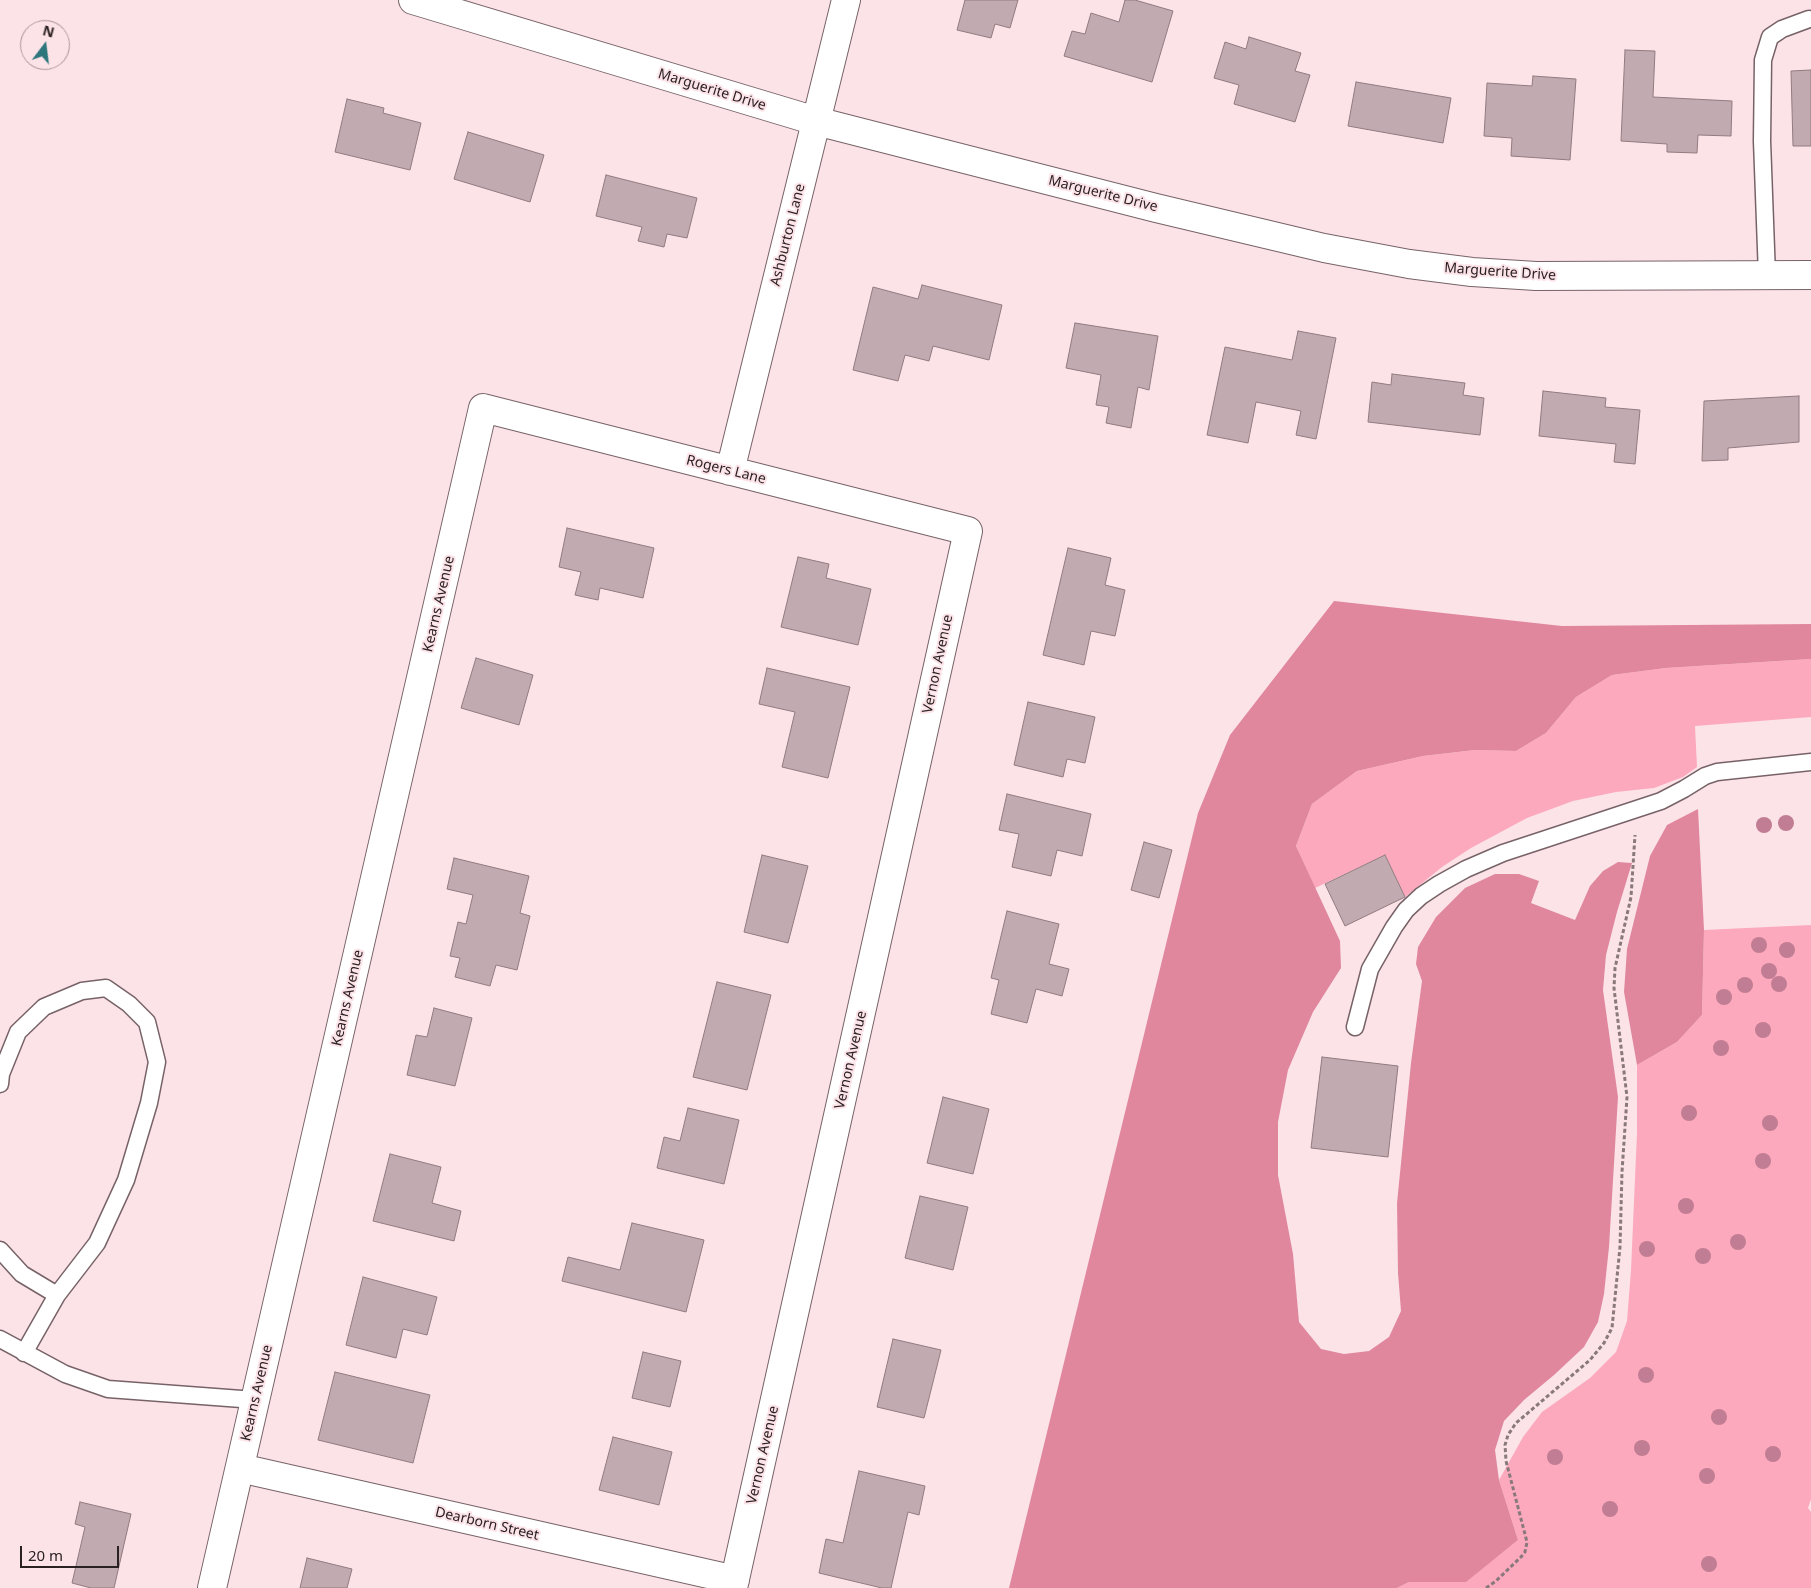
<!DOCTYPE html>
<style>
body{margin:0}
#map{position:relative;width:1811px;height:1588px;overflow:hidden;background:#fce3e8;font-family:"Noto Sans",sans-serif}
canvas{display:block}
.north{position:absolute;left:20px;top:20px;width:50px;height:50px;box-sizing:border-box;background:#fce3e8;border:1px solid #a89599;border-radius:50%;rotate:15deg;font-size:14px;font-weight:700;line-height:20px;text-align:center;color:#2a2123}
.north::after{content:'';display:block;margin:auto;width:18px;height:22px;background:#2d767c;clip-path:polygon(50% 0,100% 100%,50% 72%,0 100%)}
.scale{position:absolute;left:20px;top:1546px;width:99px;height:22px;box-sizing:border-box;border:2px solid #2a2123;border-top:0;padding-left:6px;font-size:15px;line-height:18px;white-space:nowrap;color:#2a2123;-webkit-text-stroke:4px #fce3e8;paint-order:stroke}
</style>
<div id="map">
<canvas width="1811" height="1588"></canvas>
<div class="north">N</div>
<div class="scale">20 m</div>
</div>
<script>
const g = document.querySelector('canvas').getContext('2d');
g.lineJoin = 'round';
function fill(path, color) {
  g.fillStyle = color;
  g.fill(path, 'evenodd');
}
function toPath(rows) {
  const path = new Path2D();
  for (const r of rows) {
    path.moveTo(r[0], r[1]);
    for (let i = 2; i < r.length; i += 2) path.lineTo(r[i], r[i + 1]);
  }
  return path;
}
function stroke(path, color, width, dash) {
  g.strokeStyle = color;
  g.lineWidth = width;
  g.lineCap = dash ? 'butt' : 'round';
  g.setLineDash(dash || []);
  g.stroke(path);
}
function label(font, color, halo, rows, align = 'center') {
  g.font = font + ' "Noto Sans",sans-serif';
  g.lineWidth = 4;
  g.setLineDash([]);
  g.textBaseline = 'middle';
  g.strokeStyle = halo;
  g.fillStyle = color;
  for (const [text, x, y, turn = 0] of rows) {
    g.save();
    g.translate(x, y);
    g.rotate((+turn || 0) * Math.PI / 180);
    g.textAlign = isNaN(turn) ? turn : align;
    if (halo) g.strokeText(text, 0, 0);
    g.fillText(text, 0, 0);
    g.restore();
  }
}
fill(toPath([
 [1811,659,1811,717,1695,726,1697,767,1683,777,1654,788,1616,792,1573,801,1527,818,1471,848,1442,867,1405,897,1385,855,1315,888,1296,846,1312,804,1357,771,1423,756,1475,750,1516,751,1546,733,1576,697,1612,675,1666,668],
 [1811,925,1811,1499,1808,1508,1811,1512,1811,1588,1397,1588,1409,1582,1466,1581,1518,1540,1499,1480,1523,1437,1542,1412,1590,1378,1616,1352,1627,1321,1631,1270,1637,1133,1637,1065,1677,1042,1702,1015,1704,930]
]), '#fca9bd');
fill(toPath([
 [1334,601,1562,626,1811,624,1811,659,1666,668,1612,675,1576,697,1546,733,1516,751,1475,750,1423,756,1357,771,1312,804,1296,846,1340,941,1341,968,1313,1012,1288,1070,1278,1122,1278,1175,1293,1254,1299,1322,1321,1349,1344,1354,1369,1351,1389,1337,1401,1311,1398,1273,1397,1203,1411,1063,1422,981,1416,964,1418,947,1436,917,1465,888,1495,874,1519,874,1539,881,1531,903,1575,920,1590,886,1603,871,1618,862,1632,863,1617,912,1606,955,1603,990,1618,1097,1609,1247,1604,1294,1598,1322,1584,1347,1554,1375,1524,1400,1504,1421,1495,1450,1499,1480,1518,1540,1466,1582,1409,1582,1397,1588,1009,1588,1198,813,1230,735],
 [1698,809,1704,930,1702,1015,1677,1042,1637,1065,1624,992,1627,949,1650,856,1667,825]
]), '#e0879e');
const building = toPath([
 [965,0,1018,0,1010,28,995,24,991,38,957,30,965,0],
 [1125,0,1135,0,1173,11,1152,82,1064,56,1072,31,1085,34,1091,13,1119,22,1125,0],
 [1249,37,1301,53,1295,71,1310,75,1295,122,1234,104,1239,85,1214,78,1225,42,1246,49,1249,37],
 [1625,50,1655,51,1653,97,1732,101,1731,136,1698,135,1697,153,1667,152,1667,144,1621,141,1625,50],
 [1811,70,1811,146,1793,146,1791,71,1811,70],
 [1533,76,1576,79,1570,160,1511,156,1512,138,1484,136,1487,83,1532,86,1533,76],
 [1356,82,1451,98,1443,143,1348,126,1356,82],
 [347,99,384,108,383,113,421,123,410,170,335,152,347,99],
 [468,132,544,155,530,202,454,179,468,132],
 [606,175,697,198,687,238,667,234,664,247,638,241,642,227,596,216,606,175],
 [922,285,1002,305,989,360,933,346,929,361,905,355,898,381,853,370,873,287,918,299,922,285],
 [1075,323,1158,336,1149,390,1138,387,1131,428,1106,423,1109,407,1096,405,1101,375,1066,368,1075,323],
 [1298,331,1336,338,1316,439,1296,435,1301,411,1256,402,1248,443,1207,435,1225,347,1292,360,1298,331],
 [1392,374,1465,383,1463,395,1484,398,1480,435,1368,422,1372,382,1391,385,1392,374],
 [1543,391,1606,398,1605,407,1640,410,1635,464,1614,462,1616,444,1539,436,1543,391],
 [1799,396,1799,442,1728,448,1728,460,1702,461,1704,401,1799,396],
 [567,528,654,548,643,598,600,588,598,600,575,595,581,572,559,567,567,528],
 [1068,548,1111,558,1105,585,1125,590,1115,636,1091,631,1084,665,1043,655,1068,548],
 [798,557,829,564,826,578,871,589,858,645,781,627,798,557],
 [476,658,533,675,519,725,461,708,476,658],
 [767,668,850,687,828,778,782,767,795,712,759,704,767,668],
 [1028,702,1095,717,1085,763,1067,759,1063,777,1014,765,1028,702],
 [1007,794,1091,814,1082,856,1057,850,1051,876,1012,867,1019,834,999,830,1007,794],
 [1144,842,1172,850,1159,898,1131,890,1144,842],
 [762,855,808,866,788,943,744,932,762,855],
 [1385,855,1405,897,1345,926,1325,884,1385,855],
 [454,858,529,876,520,913,530,916,517,970,496,965,490,986,455,977,460,958,450,956,458,922,466,924,473,895,447,889,454,858],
 [1007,911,1059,924,1049,964,1069,969,1062,996,1036,989,1027,1023,991,1014,999,980,991,978,1007,911],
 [717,982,771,995,747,1090,693,1077,717,982],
 [434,1008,472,1018,455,1086,407,1075,416,1035,427,1037,434,1008],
 [1322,1057,1398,1066,1388,1157,1311,1148,1322,1057],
 [943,1097,989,1109,973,1174,927,1163,943,1097],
 [688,1108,739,1120,724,1184,657,1168,664,1137,680,1141,688,1108],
 [390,1154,441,1167,432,1203,461,1211,454,1241,373,1221,390,1154],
 [920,1196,968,1207,953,1270,905,1258,920,1196],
 [632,1223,704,1240,686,1312,562,1281,568,1257,620,1270,632,1223],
 [363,1277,437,1297,427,1335,403,1329,396,1358,346,1345,363,1277],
 [893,1339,941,1350,924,1418,877,1407,893,1339],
 [643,1352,681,1361,670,1407,632,1398,643,1352],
 [335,1372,430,1395,413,1463,318,1440,335,1372],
 [613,1437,672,1452,659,1505,599,1490,613,1437],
 [859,1471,925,1486,919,1515,908,1512,891,1588,882,1588,819,1573,826,1539,843,1543,859,1471],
 [80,1502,131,1514,114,1588,91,1588,72,1583,85,1527,75,1524,80,1502],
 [307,1558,352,1569,347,1588,300,1588,307,1558]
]);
fill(building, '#c2abb0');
stroke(building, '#917b80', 1);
const lane = toPath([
 [1767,276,1762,141,1763,60,1770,37,1782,29,1809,19],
 [1355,1027,1370,969,1394,927,1406,910,1421,896,1439,884,1466,869,1503,853,1661,801,1684,789,1705,776,1717,772,1811,762],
 [0,1084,1,1074,18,1032,44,1007,82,991,106,988,129,1004,147,1022,157,1062,149,1103,126,1180,97,1243,57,1295,24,1353],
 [0,1250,22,1274,57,1295],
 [0,1339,65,1374,108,1389,255,1400]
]);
const street = toPath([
 [413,0,816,121,1156,208,1324,248,1409,264,1472,272,1536,276,1811,275],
 [730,471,846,0],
 [240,1468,735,1580],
 [212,1588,483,408,968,531,733,1588]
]);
stroke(lane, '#776367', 19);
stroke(street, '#776367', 30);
stroke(toPath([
 [1486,1588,1496,1581,1521,1557,1525,1552,1527,1542,1506,1461,1505,1445,1508,1435,1516,1423,1590,1360,1604,1343,1612,1328,1620,1247,1622,1172,1627,1097,1614,988,1615,968,1631,897,1635,835]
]), '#89797c', 3, [4, 2.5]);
stroke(lane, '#fff', 16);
stroke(street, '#fff', 28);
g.fillStyle = '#c17d93';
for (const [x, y] of [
 [1786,823],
 [1764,825],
 [1759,945],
 [1787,950],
 [1769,971],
 [1779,984],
 [1745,985],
 [1724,997],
 [1763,1030],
 [1721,1048],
 [1689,1113],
 [1770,1123],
 [1763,1161],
 [1686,1206],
 [1738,1242],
 [1647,1249],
 [1703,1256],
 [1646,1375],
 [1719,1417],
 [1642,1448],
 [1773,1454],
 [1555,1457],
 [1707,1476],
 [1610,1509],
 [1709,1564]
]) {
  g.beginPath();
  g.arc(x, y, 8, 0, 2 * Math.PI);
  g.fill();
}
label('14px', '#2a2123', '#fce3e8', [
 ["Marguerite Drive",712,90,17],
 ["Marguerite Drive",1103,194,14],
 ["Ashburton Lane",788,235,-76],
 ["Marguerite Drive",1500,272,4],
 ["Rogers Lane",726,470,14],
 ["Kearns Avenue",439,604,-77],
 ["Vernon Avenue",938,664,-78],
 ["Kearns Avenue",348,998,-77],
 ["Vernon Avenue",851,1060,-77],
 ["Kearns Avenue",257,1393,-77],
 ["Vernon Avenue",763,1455,-77],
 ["Dearborn Street",487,1524,13]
]);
</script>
